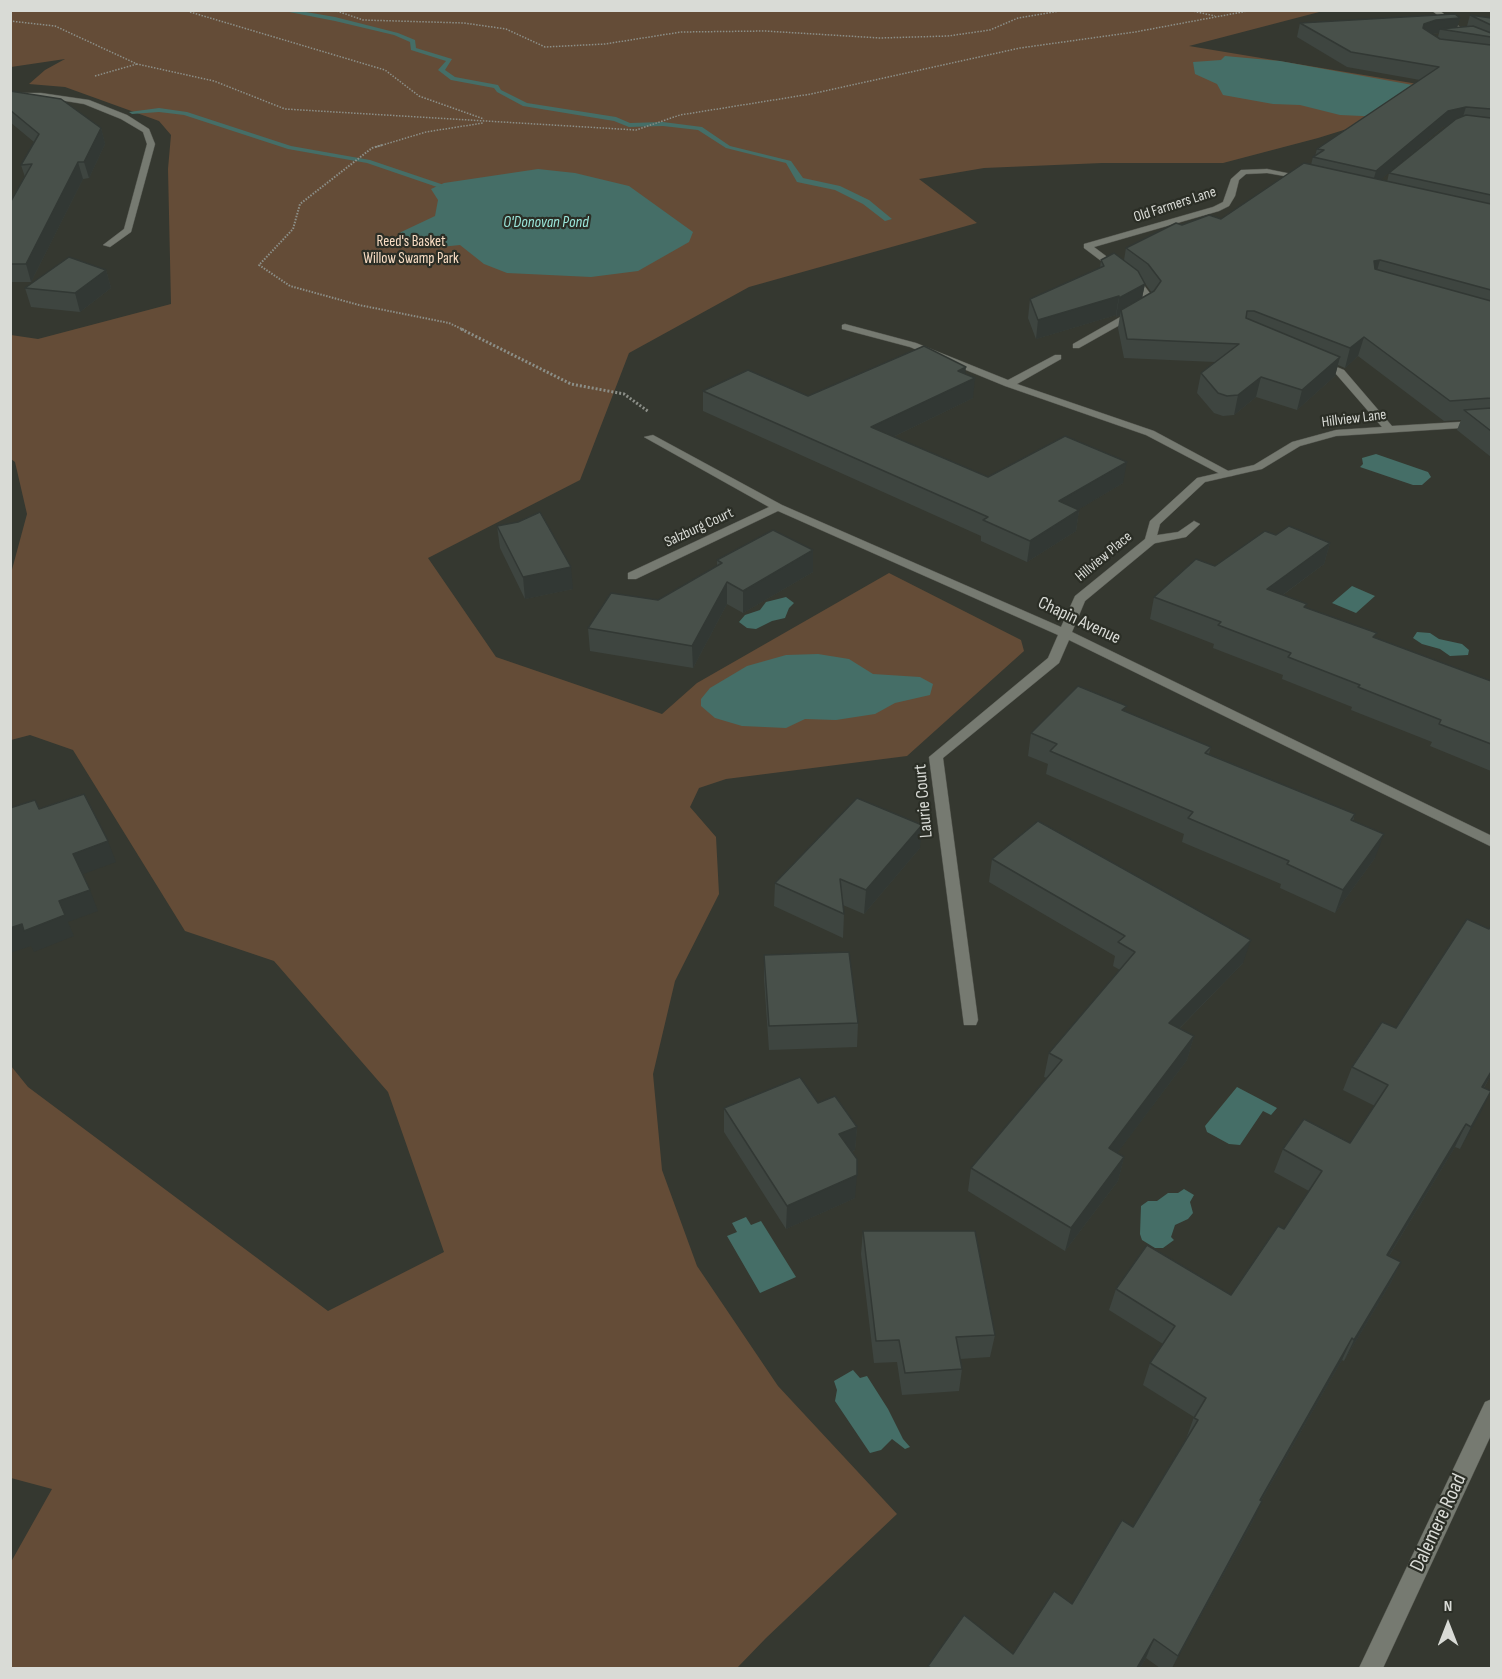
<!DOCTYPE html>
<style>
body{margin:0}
#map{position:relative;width:1502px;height:1679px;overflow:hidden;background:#353830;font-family:"Sofia Sans Condensed",sans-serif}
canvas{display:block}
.frame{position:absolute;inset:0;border:12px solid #d9dbd6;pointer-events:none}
.north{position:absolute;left:1418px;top:1595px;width:60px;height:60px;-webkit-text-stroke:4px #2b2e26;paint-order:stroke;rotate:0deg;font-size:16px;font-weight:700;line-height:24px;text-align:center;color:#d9dbd6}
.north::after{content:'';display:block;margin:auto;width:21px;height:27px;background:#d9dbd6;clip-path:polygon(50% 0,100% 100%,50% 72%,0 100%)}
</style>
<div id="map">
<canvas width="1502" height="1679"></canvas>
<div class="frame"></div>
<div class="north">N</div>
</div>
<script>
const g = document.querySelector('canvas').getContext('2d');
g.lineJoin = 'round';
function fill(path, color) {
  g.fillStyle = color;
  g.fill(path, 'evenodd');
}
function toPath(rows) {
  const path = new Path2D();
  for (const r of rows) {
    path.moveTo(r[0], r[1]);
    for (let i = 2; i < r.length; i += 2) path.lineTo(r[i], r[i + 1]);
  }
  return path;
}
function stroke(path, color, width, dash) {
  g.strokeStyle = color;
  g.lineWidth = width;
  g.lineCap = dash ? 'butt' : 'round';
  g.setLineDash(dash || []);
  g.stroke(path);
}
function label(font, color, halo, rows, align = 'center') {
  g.font = font + ' "Sofia Sans Condensed",sans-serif';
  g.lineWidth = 4.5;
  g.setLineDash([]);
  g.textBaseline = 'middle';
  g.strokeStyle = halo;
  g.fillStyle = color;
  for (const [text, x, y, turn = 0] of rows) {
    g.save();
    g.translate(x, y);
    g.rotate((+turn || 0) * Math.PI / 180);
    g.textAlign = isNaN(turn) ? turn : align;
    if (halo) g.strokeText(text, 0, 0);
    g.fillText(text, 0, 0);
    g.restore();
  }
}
fill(toPath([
 [11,11,1323,11,1189,46,1466,92,1318,138,1223,163,1102,163,984,168,919,179,977,223,749,287,629,353,580,480,428,558,496,657,662,714,697,683,889,573,1021,640,1024,651,907,756,726,779,699,788,690,807,716,837,719,894,675,981,653,1074,662,1170,697,1266,778,1386,897,1514,766,1638,737,1668,11,1668,11,1562,52,1489,11,1478,11,1066,28,1087,328,1311,444,1252,388,1092,274,961,185,931,73,750,30,735,11,740,10,577,27,514,15,462,11,459,11,335,38,339,171,304,168,169,171,135,159,121,65,87,29,84,45,70,65,59,11,67]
]), '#644c37');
fill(toPath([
 [1225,56,1280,61,1457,93,1384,117,1340,115,1300,105,1273,104,1223,95,1217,84,1195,74,1193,62,1221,60],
 [538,169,575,173,629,186,693,232,689,242,638,271,591,277,507,273,484,264,460,245,431,248,401,243,399,233,435,216,438,200,431,189,444,183],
 [1376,454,1428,472,1431,477,1422,485,1413,485,1360,467,1363,464,1362,458],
 [1352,586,1375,596,1356,613,1332,603],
 [786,597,794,603,789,608,785,618,772,621,756,629,747,628,739,622,745,615,760,610,766,602],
 [1417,632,1430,633,1439,639,1462,644,1469,650,1468,655,1450,656,1440,649,1422,644,1413,638],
 [818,654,849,659,873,674,920,677,933,684,930,695,895,703,875,714,836,720,805,719,786,728,742,726,715,718,701,706,701,699,710,688,747,666,786,655],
 [1237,1087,1277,1108,1271,1115,1263,1111,1240,1145,1229,1144,1207,1132,1205,1126],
 [1184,1189,1194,1195,1190,1202,1193,1213,1188,1219,1175,1225,1171,1237,1174,1240,1163,1248,1155,1248,1142,1240,1140,1234,1141,1206,1148,1201,1157,1201,1168,1193,1178,1193],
 [746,1217,751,1225,761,1221,796,1277,760,1293,727,1236,737,1232,732,1223],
 [853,1370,860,1378,867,1376,888,1409,903,1439,910,1447,905,1449,892,1439,881,1450,870,1453,835,1401,837,1390,834,1381]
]), '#456e67');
fill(toPath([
 [279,10,294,10,335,17,398,33,415,40,416,48,452,59,445,70,455,77,498,85,501,90,527,103,616,117,630,123,663,122,702,127,730,146,791,161,803,178,840,186,869,200,892,219,885,221,863,204,835,190,797,182,786,163,726,148,698,130,663,126,629,127,614,121,523,106,497,92,494,88,451,80,438,70,446,61,411,50,410,42,394,35,335,21,279,10],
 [159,108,187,112,291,146,370,160,444,185,437,187,367,163,288,149,184,115,159,112,132,114,129,112,159,108]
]), '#456e67');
const service = toPath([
 [845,324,916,343,1008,380,1055,355,1061,355,1061,359,1017,384,1154,431,1234,474,1232,476,1224,476,1146,435,1005,386,910,347,842,329,842,325,845,324],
 [1194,521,1200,524,1186,537,1151,544,1145,540,1151,536,1178,532,1194,521]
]);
const minor = toPath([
 [1431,10,1439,10,1466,32,1492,44,1492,49,1462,34,1431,10],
 [10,93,41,93,89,100,127,115,149,129,155,144,131,232,110,247,103,245,124,229,147,144,143,132,121,119,84,104,41,97,10,97,10,93],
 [1267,169,1311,178,1307,180,1267,173,1246,174,1239,180,1235,196,1229,206,1219,211,1094,247,1143,284,1155,300,1150,308,1079,348,1073,348,1073,344,1143,304,1145,300,1137,288,1084,248,1084,244,1213,207,1223,202,1231,179,1241,170,1267,169],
 [1314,361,1322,361,1344,370,1392,426,1492,420,1492,426,1336,436,1300,446,1262,469,1205,482,1160,524,1155,543,1085,601,1072,632,1492,836,1492,847,1069,640,1059,663,943,758,978,1020,976,1025,964,1025,929,757,1048,658,1058,635,778,511,636,579,628,579,628,573,769,507,644,437,653,435,782,505,1061,627,1075,596,1145,539,1150,521,1197,478,1254,465,1292,442,1336,430,1382,427,1336,374,1314,365,1314,361],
 [1492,1399,1492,1433,1383,1668,1359,1668,1485,1402,1492,1399]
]);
stroke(service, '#52544d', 1);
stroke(minor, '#52544d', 1);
stroke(toPath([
 [184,10,199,10],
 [334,10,363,20,464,23,506,29,545,47,605,44,681,32,765,31,880,38,948,36,990,30,1018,18,1065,10],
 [1188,10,1215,16],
 [190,12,385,70,419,96,484,119],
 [10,21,55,26,137,64,214,81,285,109,636,130,680,115,811,94,1020,48,1135,32,1253,10],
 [95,76,137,64],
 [376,147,426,132,483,123]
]), '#8c8f88', 1.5, [1.5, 1.5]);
stroke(toPath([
 [382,145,372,148,300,204,293,229,259,265,290,286,359,305,449,323,464,330]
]), '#8c8f88', 2, [1.5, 1.5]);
stroke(toPath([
 [461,329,571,384,624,394,649,412]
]), '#8c8f88', 3, [2, 2]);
fill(service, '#767a71');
fill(minor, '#767a71');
fill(toPath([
 [1470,15,1491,18,1491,457,1457,430,1461,420,1444,421,1358,356,1345,368,1338,365,1335,376,1297,410,1256,397,1234,415,1223,416,1214,413,1197,393,1201,373,1215,362,1124,358,1118,328,1120,315,1116,317,1116,315,1036,339,1028,318,1030,299,1100,268,1101,260,1124,260,1126,248,1182,225,1221,219,1311,165,1313,157,1315,156,1317,149,1420,80,1347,67,1297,37,1300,23,1460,18,1457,27,1467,26],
 [1439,33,1438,37,1432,34],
 [1447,126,1389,173,1387,182,1380,180,1443,127],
 [1144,282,1152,293,1142,298,1145,284],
 [10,91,101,128,105,144,89,178,83,179,31,282,10,282,10,203,25,177,21,165,34,142,10,122],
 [106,270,111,288,80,312,31,307,25,288],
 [965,374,973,398,893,437,988,477,1123,483,1079,509,1079,510,1076,531,1027,562,981,541,981,536,703,411,703,391,808,396],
 [497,526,573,589,525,599,500,548],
 [1276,535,1330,543,1324,564,1283,595,1306,608,1375,638,1491,681,1491,771,1430,746,1432,742,1351,710,1352,707,1282,679,1283,675,1213,648,1214,644,1150,619,1154,597],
 [717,560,813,572,743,613,727,604,693,668,590,651,588,628,658,600,717,566],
 [1125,712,1211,747,1209,754,1355,814,1353,821,1375,858,1335,913,1280,888,1281,884,1182,842,1184,834,1046,774,1048,764,1028,756,1031,733],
 [920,848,864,914,843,905,844,914,843,938,774,906,775,883],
 [992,859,1243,963,1180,1028,1194,1036,1187,1060,1117,1153,1124,1157,1118,1181,1065,1251,968,1191,971,1168,1047,1078,1044,1077,1049,1053,1120,970,1113,966,1115,956,989,882],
 [764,955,858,1023,857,1047,769,1050,764,979],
 [1352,1067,1491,1075,1484,1088,1491,1091,1460,1149,1455,1147,1389,1256,1401,1262,1390,1284,1344,1361,1342,1360,1261,1501,1253,1521,1172,1668,1160,1668,1146,1658,1140,1668,928,1668,928,1666,1013,1654,1072,1604,1133,1527,1186,1439,1194,1417,1143,1385,1150,1363,1163,1344,1109,1310,1116,1289,1231,1295,1284,1229,1309,1191,1274,1172,1283,1149,1350,1143,1375,1106,1343,1090],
 [818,1103,857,1127,855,1150,852,1152,855,1198,786,1229,724,1132,724,1108],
 [863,1231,995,1335,990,1357,960,1359,962,1369,959,1391,902,1395,897,1362,874,1363,861,1254]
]), '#3e4540');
fill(toPath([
 [1460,18,1456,32,1440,29,1439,33,1432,34,1420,39,1424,24,1436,20],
 [1466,107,1461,123,1443,127,1371,188,1376,171,1448,111],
 [101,128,105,144,89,178,84,162],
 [78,162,83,179,31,282,26,264],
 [1380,260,1375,278,1374,261],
 [106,270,111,288,80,312,75,293],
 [1145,284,1141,302,1121,310,1120,315,1116,317,1119,298],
 [1119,296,1116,315,1036,339,1038,320],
 [1364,337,1358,356,1345,368,1350,348],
 [1340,357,1335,376,1297,410,1302,390],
 [966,367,964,383,975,378,973,398,870,448,871,427,958,371],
 [1261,377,1256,397,1234,415,1238,395],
 [1127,462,1123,483,1056,523,1059,501],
 [1079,510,1076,531,1027,562,1030,541],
 [1330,543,1324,564,1261,611,1267,589],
 [813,550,813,572,743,613,743,591],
 [571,567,573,589,525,599,523,577],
 [727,582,727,604,693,668,692,646],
 [922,825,920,848,864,914,866,890],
 [1384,834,1375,858,1335,913,1343,890],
 [108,841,116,862,81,875,73,854],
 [90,890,98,911,68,922,74,936,34,952,31,946,10,953,10,928,59,901],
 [1251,940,1243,963,1162,1046,1169,1023],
 [1194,1036,1187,1060,1103,1172,1109,1148],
 [1491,1072,1491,1075,1471,1110,1482,1087],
 [1491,1091,1480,1114,1460,1149,1471,1127],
 [1466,1124,1455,1147,1376,1277,1387,1255],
 [857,1127,855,1150,838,1157,839,1134],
 [1124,1157,1118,1181,1065,1251,1071,1228],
 [857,1175,855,1198,786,1229,787,1206],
 [1401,1262,1390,1284,1344,1361,1354,1340],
 [1352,1338,1342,1360,1250,1520,1260,1500],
 [1262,1501,1253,1521,1172,1668,1178,1656],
 [1154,1639,1146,1658,1140,1668,1137,1668]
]), '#323834');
const building = toPath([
 [1455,14,1460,18,1436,20,1424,24,1423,28,1440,39,1491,45,1491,109,1466,107,1448,111,1376,171,1313,157,1324,150,1317,149,1439,67,1351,52,1300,23,1455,14],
 [1470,15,1491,18,1491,25,1470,15],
 [1473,26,1491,33,1491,37,1440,29,1473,26],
 [10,91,61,99,101,128,84,162,78,162,26,264,10,264,10,203,32,164,21,165,39,134,10,110,10,91],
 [1466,115,1491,118,1491,195,1389,173,1456,119,1466,115],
 [1304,163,1491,204,1491,290,1380,260,1374,261,1375,269,1491,301,1491,398,1450,401,1364,337,1350,348,1254,311,1247,311,1246,318,1340,357,1302,390,1261,377,1238,395,1227,396,1218,393,1201,373,1239,344,1127,339,1121,310,1154,291,1161,281,1148,264,1126,248,1176,223,1182,225,1209,215,1221,219,1304,163],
 [1114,253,1138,271,1145,284,1119,298,1119,296,1038,320,1030,299,1104,266,1101,260,1114,253],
 [69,257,106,270,75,293,25,288,69,257],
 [924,346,966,367,958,371,975,378,871,427,988,477,1065,436,1127,462,1059,501,1079,510,1030,541,983,520,988,517,703,391,748,370,808,396,924,346],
 [1491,408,1491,431,1464,410,1491,408],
 [540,512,571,567,523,577,497,526,518,522,540,512],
 [1289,526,1330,543,1267,589,1307,604,1304,607,1377,633,1373,637,1491,681,1491,744,1439,724,1441,720,1358,687,1360,685,1288,657,1291,653,1218,625,1221,622,1154,597,1196,559,1215,566,1265,531,1276,535,1289,526],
 [773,530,813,550,743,591,727,582,692,646,588,628,611,593,658,600,722,563,717,560,773,530],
 [1078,686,1127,706,1122,710,1211,747,1205,753,1355,814,1351,820,1384,834,1343,890,1287,864,1289,861,1188,818,1193,812,1050,751,1057,744,1031,733,1078,686],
 [84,794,108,841,73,854,90,890,59,901,65,915,24,931,22,924,10,928,10,808,35,800,39,809,84,794],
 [857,798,922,825,866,890,840,879,844,914,775,883,857,798],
 [1038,821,1251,940,1169,1023,1194,1036,1109,1148,1124,1157,1071,1228,971,1168,1062,1060,1049,1053,1135,952,1118,942,1125,936,992,859,1038,821],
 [1467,919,1489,929,1491,925,1491,1072,1482,1087,1491,1091,1471,1127,1466,1124,1387,1255,1401,1262,1354,1340,1352,1338,1260,1500,1262,1501,1178,1656,1154,1639,1137,1668,931,1668,928,1666,964,1615,1013,1654,1054,1591,1072,1604,1122,1520,1133,1527,1198,1420,1194,1418,1206,1398,1150,1363,1175,1326,1116,1289,1147,1245,1231,1295,1278,1226,1284,1229,1322,1171,1283,1149,1304,1119,1350,1143,1388,1085,1352,1067,1382,1022,1396,1028,1467,919],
 [849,952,858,1023,769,1026,764,955,849,952],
 [800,1077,818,1103,835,1096,857,1127,839,1134,857,1159,857,1175,787,1206,724,1108,800,1077],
 [863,1231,975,1231,995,1335,956,1337,962,1369,905,1373,899,1340,876,1341,863,1231]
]);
fill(building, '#48504a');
stroke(building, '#323834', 1.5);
label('15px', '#d9dbd6', '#2b2e26', [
 ["Old Farmers Lane",1175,205,-18],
 ["Hillview Lane",1354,419,-7],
 ["Salzburg Court",699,528,-25],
 ["Hillview Place",1104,557,-40]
]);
label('15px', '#f9ddc4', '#2b2e26', [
 ["Reed's Basket",411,242],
 ["Willow Swamp Park",411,259]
]);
label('italic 16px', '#9be6da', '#2b2e26', [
 ["O'Donovan Pond",546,223]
]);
label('18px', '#d9dbd6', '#2b2e26', [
 ["Chapin Avenue",1079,621,25],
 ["Laurie Court",924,801,-95]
]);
label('21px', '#d9dbd6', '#2b2e26', [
 ["Dalemere Road",1439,1523,-65]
]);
</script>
